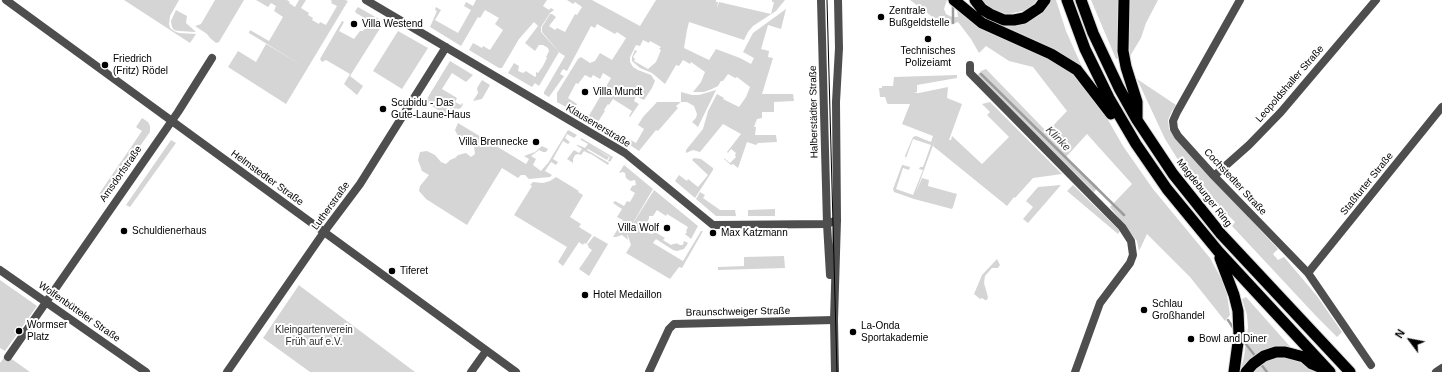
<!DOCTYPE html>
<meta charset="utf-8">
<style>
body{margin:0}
#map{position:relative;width:1442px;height:372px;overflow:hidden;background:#fff;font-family:Arial,sans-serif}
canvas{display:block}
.north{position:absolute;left:1390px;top:320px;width:40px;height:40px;-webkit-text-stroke:3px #fff;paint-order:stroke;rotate:302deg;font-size:11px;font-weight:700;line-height:16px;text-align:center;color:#000}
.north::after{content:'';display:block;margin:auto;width:14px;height:18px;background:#000;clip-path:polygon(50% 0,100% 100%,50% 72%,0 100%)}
</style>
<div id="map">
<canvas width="1442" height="372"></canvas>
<div class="north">N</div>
</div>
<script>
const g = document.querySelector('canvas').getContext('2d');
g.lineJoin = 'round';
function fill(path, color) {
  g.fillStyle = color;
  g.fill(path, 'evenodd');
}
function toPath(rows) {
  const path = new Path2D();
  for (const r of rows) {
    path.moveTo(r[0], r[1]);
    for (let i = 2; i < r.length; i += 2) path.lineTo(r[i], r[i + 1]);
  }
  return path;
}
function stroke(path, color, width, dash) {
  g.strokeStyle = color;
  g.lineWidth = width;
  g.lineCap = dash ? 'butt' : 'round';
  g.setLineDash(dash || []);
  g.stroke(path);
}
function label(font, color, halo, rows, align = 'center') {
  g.font = font + ' Arial,sans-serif';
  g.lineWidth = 4;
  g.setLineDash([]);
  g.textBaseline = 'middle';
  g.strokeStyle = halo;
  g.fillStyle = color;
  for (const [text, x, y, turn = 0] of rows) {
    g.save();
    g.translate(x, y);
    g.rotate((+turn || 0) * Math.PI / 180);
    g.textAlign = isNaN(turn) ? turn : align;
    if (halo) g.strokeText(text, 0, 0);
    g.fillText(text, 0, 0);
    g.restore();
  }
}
fill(toPath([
 [124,0,179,0,170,16,169,24,170,28,174,31,179,33,196,34,190,43],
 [215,0,244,0,219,42,216,43,210,38,207,34,195,26,201,24],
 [256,0,287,0,290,2,289,3,295,7,299,0,306,0,301,8,309,13,308,15,313,18,312,20,319,24,320,22,326,25,337,6,331,3,332,1,330,0,345,0,348,1,286,104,228,67,238,51,256,62,266,44,303,66,249,33,250,30,269,41,283,17,274,11,276,6,271,3,268,7],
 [476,0,547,0,543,6,549,10,551,8,554,10,550,13,541,27,541,32,559,52,539,86,535,83,532,87,508,73,514,63,519,66,518,71,523,73,526,71,535,77,536,76,536,72,538,73,543,66,546,68,543,66,547,58,546,57,549,51,548,48,543,45,539,45,535,51,525,43,538,26,534,22,519,39,502,68,499,68,469,50,473,43,482,48,483,46,490,50,503,30,495,24,499,18,485,10,480,18,478,17,461,46,430,27,437,11,435,10,436,7,441,10,435,20,458,33,471,10,464,6,466,2,473,6],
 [567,0,592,0,640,26,656,0,716,0,716,2,718,2,717,8,719,2,771,14,774,2,772,2,772,0,785,0,776,11,753,26,748,32,744,40,689,22,687,30,684,48,709,60,716,49,740,58,751,64,754,58,743,52,753,33,786,9,781,29,768,25,761,49,769,51,768,57,773,58,762,94,793,94,794,101,774,102,774,112,762,112,762,118,757,119,754,127,756,127,755,135,776,135,777,142,758,143,756,145,747,142,738,168,733,164,731,165,724,159,724,158,730,163,736,157,735,155,736,153,731,149,728,153,727,152,741,134,723,124,700,152,693,150,686,153,686,150,703,129,708,111,753,128,708,111,717,94,724,98,723,99,739,107,746,97,750,87,737,77,735,78,728,74,723,81,721,81,718,86,712,89,704,92,693,92,701,82,705,72,691,62,690,64,683,60,679,66,676,65,665,84,652,73,640,68,632,61,632,57,635,50,637,51,633,57,635,59,634,61,648,69,656,62,661,50,659,49,661,47,650,41,649,43,643,40,640,46,636,45,630,57,630,62,633,67,638,70,651,75,655,81,652,88,644,100,636,96,634,101,639,104,630,117,629,116,632,111,613,99,609,105,608,104,604,110,605,111,596,125,587,119,611,78,603,73,600,79,593,75,591,78,585,75,578,84,576,83,568,98,577,104,573,111,557,102,557,93,578,59,581,57,590,63,595,61,600,53,612,60,626,38,617,32,615,34,597,24,595,28,591,26,567,71,563,69,560,74,564,76,549,97,544,94,544,92,565,56,560,53,542,32,542,27,550,14,552,14,556,17,549,26,555,30,557,28,565,32,575,14,577,15,582,7,575,2,573,4],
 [910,0,947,0,944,9,946,14,952,17,958,17,957,9,970,20,1041,54,1072,73,1077,78,1100,106,1123,146,1153,189,1210,258,1223,282,1227,295,1230,315,1225,321,1190,277,1147,234,1139,251,1137,241,1110,207,1132,184,1087,134,1066,157,1098,187,1094,192,977,76,981,71,986,69,1047,132,1067,111,1033,67,1009,61,986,46,979,53,971,39,958,22,947,26,943,25],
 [982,0,1037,0,1031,6,1023,11,1008,14,999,12,993,10],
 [1051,0,1056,0,1066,31,1082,67,1053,49,999,25,999,24,1029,21,1044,10],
 [1091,0,1118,0,1117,29,1119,58,1116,59],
 [1130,0,1158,0,1146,23,1141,38,1130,56,1128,25],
 [358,7,384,22,350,76,363,86,357,95,344,84,350,74,326,60,322,62,320,59,342,21,344,22,339,31,354,39,360,31,363,31,366,27,364,26,368,20,356,13,355,11],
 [176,10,187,16,186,23,196,32,179,31,174,30,172,27,171,21],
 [398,31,428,48,402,89,373,71],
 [450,61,473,75,466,82,452,73,442,89,457,98,455,102,461,105,462,103,463,104,461,108,458,109,456,108,450,117,425,102],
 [957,75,957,78,917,85,917,92,914,93,919,93,948,87,947,98,962,104,949,140,951,140,952,136,982,164,1009,137,987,115,990,112,982,104,990,102,1062,174,1033,178,1015,198,1014,197,1007,206,933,146,936,137,916,192,922,178,929,180,928,186,957,194,953,207,952,209,914,199,894,192,893,189,902,165,903,165,910,167,909,170,903,168,896,189,913,195,923,170,919,169,920,167,923,167,931,145,913,139,906,158,905,156,913,137,916,136,931,142,933,136,902,124,910,104,888,104,887,103,885,97,880,97,879,88,882,88,882,86,893,86,894,77],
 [1137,79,1176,105,1172,111,1168,120,1169,129,1176,140,1278,249,1273,254,1278,260,1284,257,1317,296,1342,332,1337,337,1316,316,1232,226,1235,222,1209,196,1182,166,1165,139],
 [482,80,490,85,482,99,473,101,478,93,477,88],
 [716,90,698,127,692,122,696,118,697,114,694,106,687,102,681,102,676,106,678,108,658,131,656,130,639,151,627,143,629,139,636,143,644,129,638,125,643,117,657,102,681,102,681,92,692,95,699,95],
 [142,118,148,122,150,126,150,132,105,196,103,197,99,194,142,131,136,127],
 [458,123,526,164,529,159,524,156,535,152,542,146,548,149,546,152,543,152,539,150,531,156,536,159,533,165,541,171,548,163,568,130,577,135,574,138,567,134,565,138,570,142,568,144,563,141,553,159,558,162,556,165,551,162,545,171,552,175,550,177,529,179,525,175,521,175,518,178,502,168,467,225,426,199,419,191,420,186,429,175,422,171,418,160,420,152,427,151,435,155,441,162,446,164,450,160,455,158,458,155,466,153,471,157,475,154,474,146,471,143,459,138,455,130],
 [581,138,613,157,610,162,608,161,610,157,589,145,609,157,607,160,588,149,587,150,609,163,608,165,591,154,590,154,584,151,581,155,578,154,575,155,573,159,573,163,567,159,574,150,579,153,582,149,576,145,578,145,585,148,588,144,581,140],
 [171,140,176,143,130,207,126,205],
 [694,158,701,159,713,168,713,170,695,198,675,181,679,175,687,181,688,179,698,187,708,175,692,160],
 [624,165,653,189,627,233,628,240,622,235,616,237,613,237,623,220,617,217,622,209,613,203,615,201,624,206,627,201,630,202,635,193,630,190,632,186,636,185,635,180,630,181,626,178,625,173,623,172,619,173],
 [556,177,579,191,578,192,583,195,570,217,581,224,579,227,592,235,586,244,584,243,583,245,579,242,563,266,558,262,567,247,514,215,532,186,530,185,533,182,543,183,550,181],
 [1061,185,1028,223,1023,219,1033,207,1026,201,1038,187],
 [1073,185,1120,231,1118,234,1067,191],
 [654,190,698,226,691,239,685,234,687,232,686,231,688,227,667,214,666,216,657,210,653,216,649,216,649,218,646,227,648,233,652,234,655,232,665,238,663,240,671,245,673,244,675,244,676,243,680,245,683,245,684,241,688,243,684,249,677,251,673,250,656,239,653,243,683,261,701,231,703,231,682,268,679,267,670,279,626,253,631,245,627,233],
 [700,192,705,195,703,198,720,210,735,210,736,216,716,216,696,199],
 [775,209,775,216,748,216,748,210],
 [594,236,608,244,589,276,579,269,592,250,588,247,589,246,587,245],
 [784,256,785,268,718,270,718,267,744,266,744,257],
 [997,259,1000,265,998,268,992,268,985,276,984,283,988,297,987,300,985,300,982,298,980,299,974,294,982,275],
 [0,280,37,306,5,351,0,348],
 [299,285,300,286,415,372,310,372,263,338],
 [1246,297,1295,352,1314,372,1240,372,1244,357,1248,327,1247,315,1242,299],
 [6,355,30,372,0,372,0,363]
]), '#d5d5d5');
stroke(toPath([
 [953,23,953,3],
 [981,74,1124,215],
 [1228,320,1234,329],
 [1242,339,1256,357],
 [1260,363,1267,372]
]), '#9c9c9c', 2.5);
const trunk = toPath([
 [954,0,982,23,1051,54,1077,70,1111,114],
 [975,0,982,9,990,14,1004,20,1014,20,1024,18,1039,8,1045,0],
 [1067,0,1085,49,1109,98,1136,144,1167,189,1218,251,1330,372],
 [1081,0,1093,33,1119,88,1137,120,1173,174,1221,234,1350,372],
 [1124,0,1123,51,1126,67,1137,102,1137,119],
 [1220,258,1234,295,1238,311,1239,335,1234,372],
 [1246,372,1253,364,1264,356,1276,352,1285,352,1304,357,1312,364,1322,368]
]);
stroke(trunk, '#dbdbdb', 13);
stroke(toPath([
 [6,0,516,372],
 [366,0,625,153,713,225,827,224,837,220],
 [1240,0,1177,112,1173,121,1174,129,1178,136,1214,176,1308,273,1371,365],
 [970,65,970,73,1122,227,1131,241,1133,255,1130,263,1100,303,1075,372],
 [1214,176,1249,145,1281,112,1376,0],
 [0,270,146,372],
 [1308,273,1442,107],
 [8,357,178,112,212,58],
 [227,372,324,232,360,184,446,47],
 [471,372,486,351],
 [649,372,669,329,674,324,834,320]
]), '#4e4e4e', 8);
stroke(toPath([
 [821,0,827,224,830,275],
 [835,372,834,320,837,220,836,102,839,48,838,0],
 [1436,372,1442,368]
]), '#4e4e4e', 8);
stroke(trunk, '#000', 11);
stroke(toPath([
 [827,0,837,372]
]), '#000', 1);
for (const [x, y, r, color] of [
 [881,17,4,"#000"],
 [354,24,4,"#000"],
 [928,39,4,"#000"],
 [105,65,4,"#000"],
 [585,92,4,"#000"],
 [383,109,4,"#000"],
 [536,142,4,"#000"],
 [667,228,4,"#000"],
 [124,231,4,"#000"],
 [713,233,4,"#000"],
 [392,271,4,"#000"],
 [585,295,4,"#000"],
 [1144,310,4,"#000"],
 [19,331,4,"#000"],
 [853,332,4,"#000"],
 [1191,339,4,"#000"]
]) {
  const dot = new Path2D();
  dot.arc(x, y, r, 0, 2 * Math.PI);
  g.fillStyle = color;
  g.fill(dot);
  stroke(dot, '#fff', 1.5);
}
label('10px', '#000', '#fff', [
 ["Zentrale",889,11],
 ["Bußgeldstelle",889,23],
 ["Villa Westend",362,24],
 ["Technisches",928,51,"center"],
 ["Polizeiamt",928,63,"center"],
 ["Friedrich",113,59],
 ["(Fritz) Rödel",113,71],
 ["Villa Mundt",593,92],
 ["Scubidu - Das",391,103],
 ["Gute-Laune-Haus",391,115],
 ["Villa Brennecke",528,142,"right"],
 ["Villa Wolf",659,228,"right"],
 ["Schuldienerhaus",132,231],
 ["Max Katzmann",721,233],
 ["Tiferet",400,271],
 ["Hotel Medaillon",593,295],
 ["Schlau",1152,304],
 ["Großhandel",1152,316],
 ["Wormser",27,325],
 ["Platz",27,337],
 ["La-Onda",861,326],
 ["Sportakademie",861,338],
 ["Bowl and Diner",1199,339]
], 'left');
label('10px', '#000', '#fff', [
 ["Leopoldshaller Straße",1290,84,-49],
 ["Halberstädter Straße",814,112,-91],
 ["Klausenerstraße",598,126,31],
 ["Amsdorfstraße",121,174,-55],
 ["Helmstedter Straße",267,178,36],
 ["Cochstedter Straße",1235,182,47],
 ["Staßfurter Straße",1367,184,-51],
 ["Magdeburger Ring",1204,193,52],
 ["Lutherstraße",331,206,-54],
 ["Wolfenbütteler Straße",79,312,35],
 ["Braunschweiger Straße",738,312,-1]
]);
label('10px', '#2c2c2c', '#fff', [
 ["Kleingartenverein",314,330],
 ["Früh auf e.V.",314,342]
]);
label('italic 11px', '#3d3d3d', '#fff', [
 ["Klinke",1058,139,45]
]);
</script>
